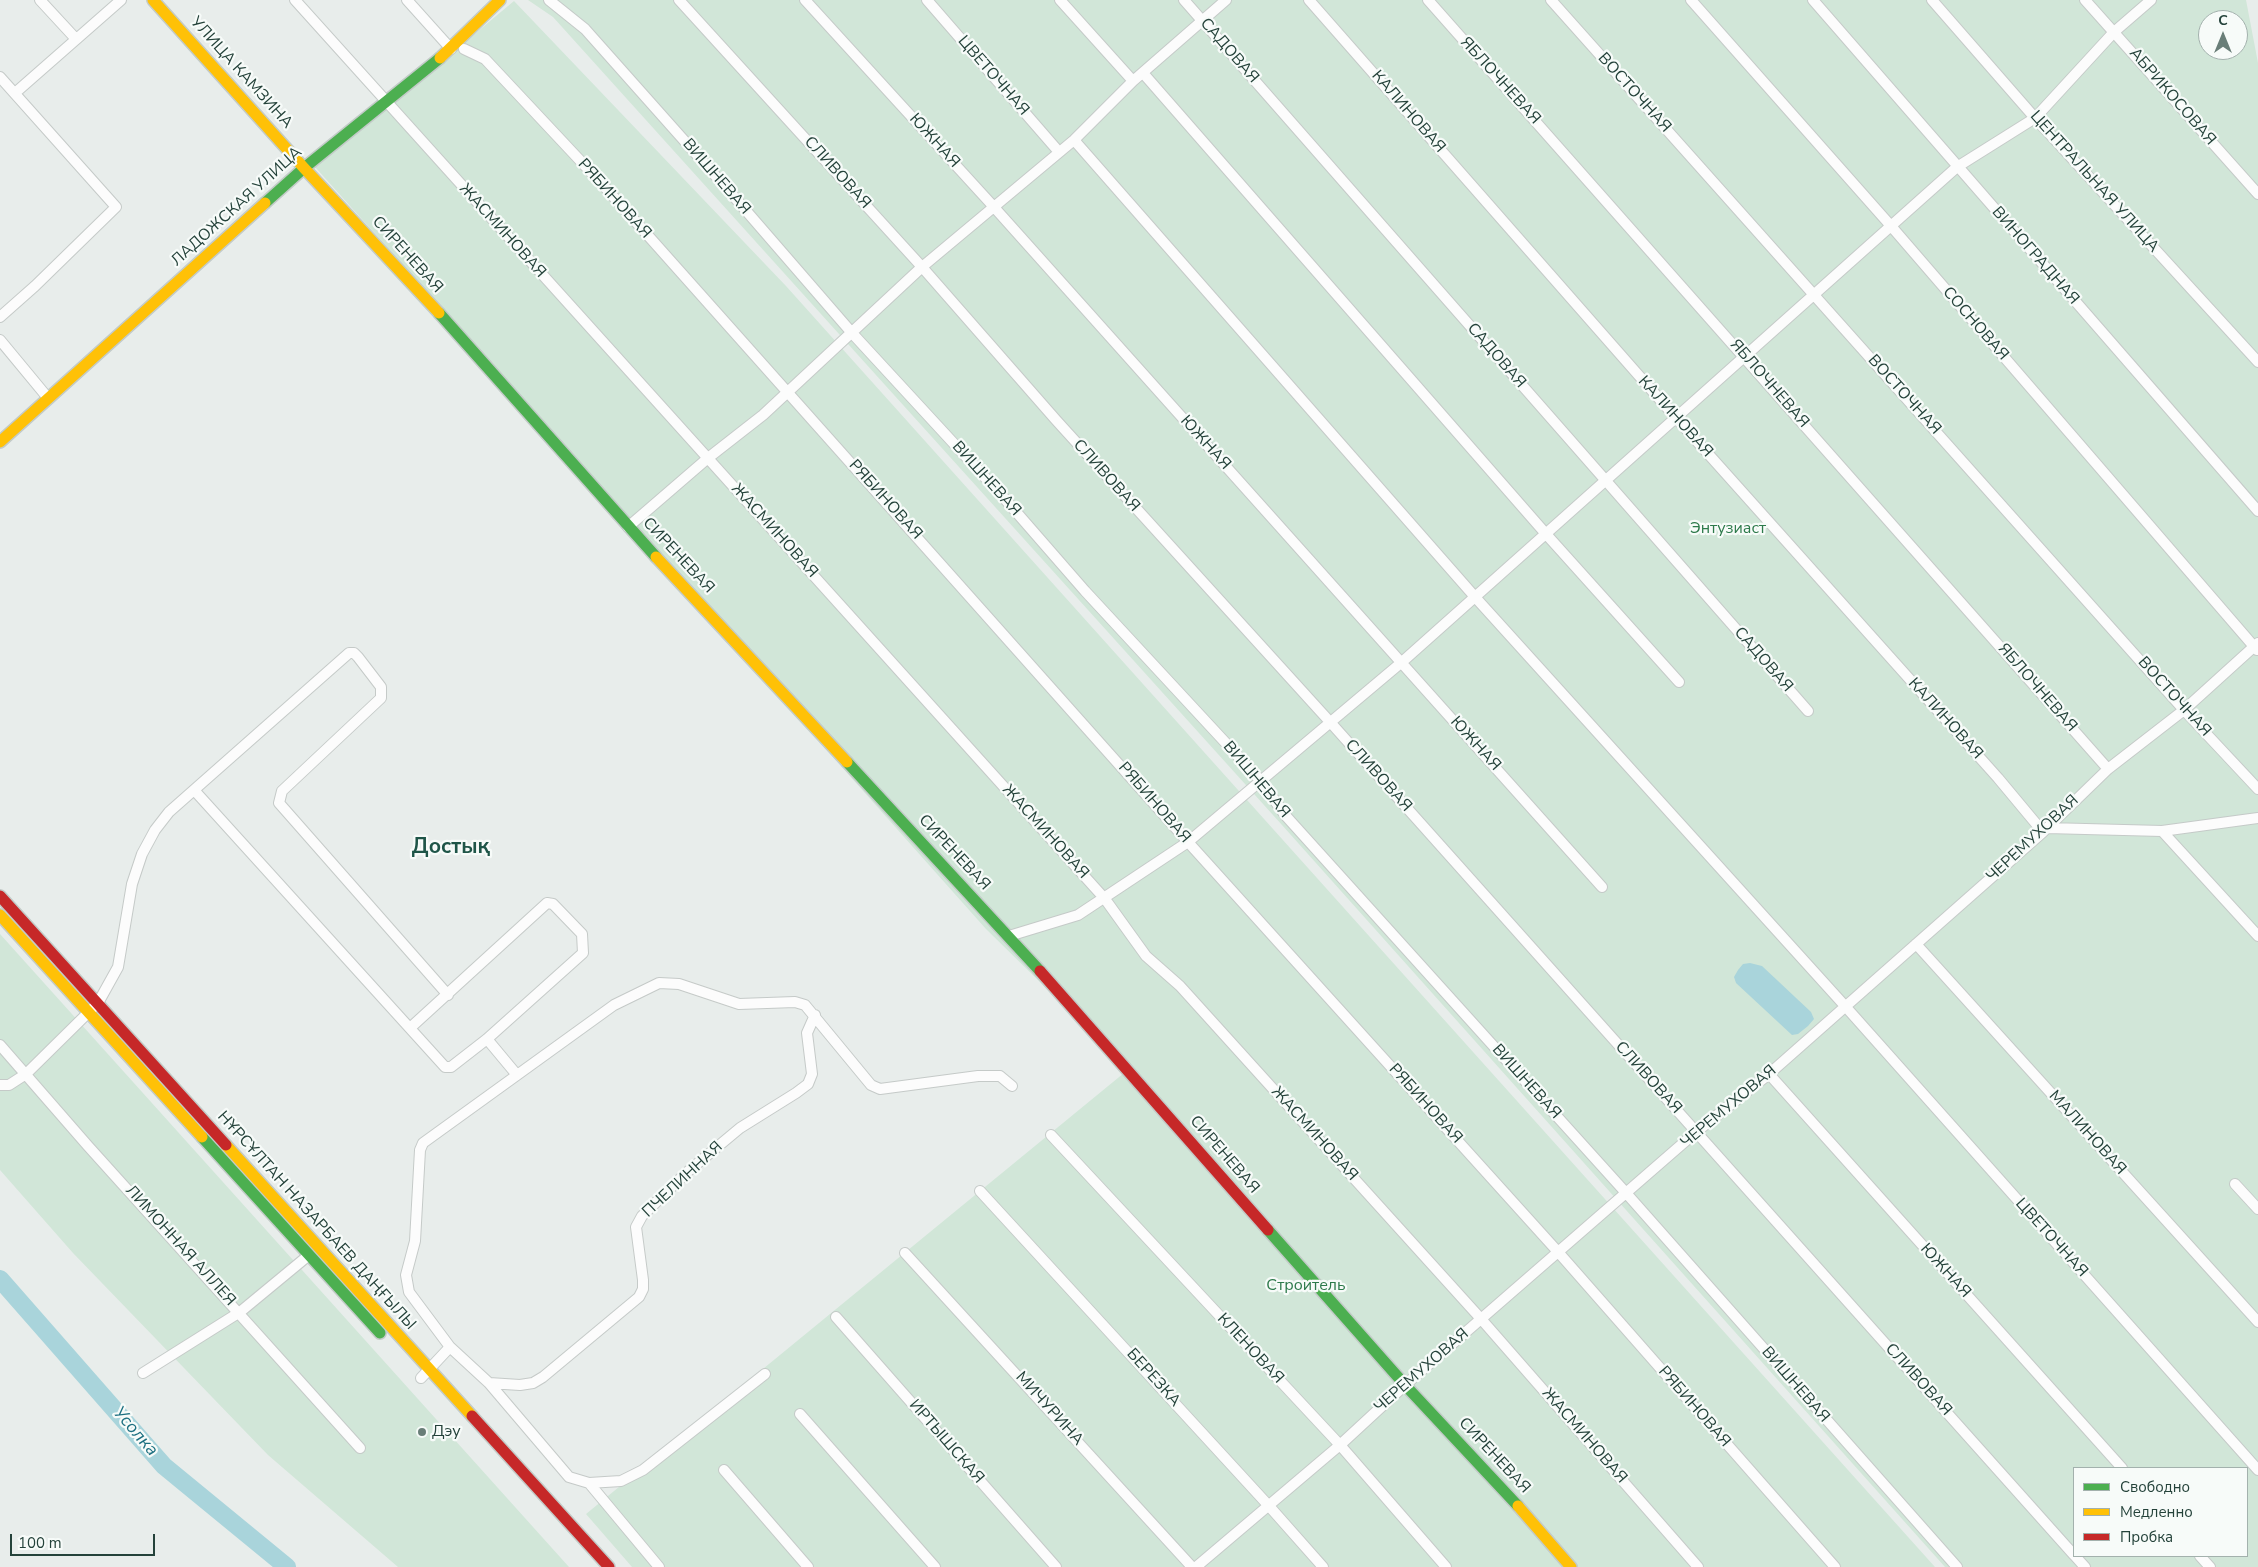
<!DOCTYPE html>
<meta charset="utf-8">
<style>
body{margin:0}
#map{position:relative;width:2258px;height:1567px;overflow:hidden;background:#e8edeb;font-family:"Nunito Sans",sans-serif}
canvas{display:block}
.legend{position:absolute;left:2073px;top:1467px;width:175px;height:90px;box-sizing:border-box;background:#f7fbf9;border:1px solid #a3b1ad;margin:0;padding:6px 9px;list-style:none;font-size:15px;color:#24423a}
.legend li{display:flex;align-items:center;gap:10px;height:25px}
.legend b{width:25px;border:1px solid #a3b1ad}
.north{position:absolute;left:2198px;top:10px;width:50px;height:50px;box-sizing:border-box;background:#f7fbf9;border:1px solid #a3b1ad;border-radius:50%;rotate:0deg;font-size:14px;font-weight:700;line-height:20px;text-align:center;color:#24423a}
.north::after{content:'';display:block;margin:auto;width:18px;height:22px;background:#697e78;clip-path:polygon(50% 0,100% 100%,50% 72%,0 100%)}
.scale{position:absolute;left:10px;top:1534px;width:145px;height:22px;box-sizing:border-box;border:2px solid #24423a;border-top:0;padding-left:6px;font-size:15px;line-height:18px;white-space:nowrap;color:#24423a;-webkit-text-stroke:4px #f7fbf9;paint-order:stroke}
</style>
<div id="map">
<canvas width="2258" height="1567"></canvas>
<ul class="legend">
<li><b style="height:6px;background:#4caf50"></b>Свободно</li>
<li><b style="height:6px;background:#ffc107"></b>Медленно</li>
<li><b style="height:6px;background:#c62828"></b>Пробка</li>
</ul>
<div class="north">С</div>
<div class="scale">100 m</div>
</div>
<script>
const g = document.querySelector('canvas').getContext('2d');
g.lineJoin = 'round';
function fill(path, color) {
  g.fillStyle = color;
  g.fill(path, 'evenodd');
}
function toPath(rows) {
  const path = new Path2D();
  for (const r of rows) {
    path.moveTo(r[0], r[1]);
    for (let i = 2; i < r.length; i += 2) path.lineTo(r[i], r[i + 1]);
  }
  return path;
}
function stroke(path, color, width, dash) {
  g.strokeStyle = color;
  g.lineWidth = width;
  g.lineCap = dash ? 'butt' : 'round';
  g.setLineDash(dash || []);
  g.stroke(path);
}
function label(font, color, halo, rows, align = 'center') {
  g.font = font + ' "Nunito Sans",sans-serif';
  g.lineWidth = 4.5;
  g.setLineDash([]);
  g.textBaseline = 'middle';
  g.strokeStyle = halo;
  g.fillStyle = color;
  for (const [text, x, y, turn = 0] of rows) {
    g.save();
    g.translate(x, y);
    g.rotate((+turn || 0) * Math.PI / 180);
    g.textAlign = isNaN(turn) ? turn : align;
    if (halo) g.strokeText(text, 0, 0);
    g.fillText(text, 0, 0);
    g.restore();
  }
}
fill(toPath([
 [528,0,2246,0,2258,63,2258,1567,1945,1567,1282,825,553,17],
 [2208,20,2238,20,2238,50,2208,50],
 [2074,1468,2247,1468,2247,1556,2074,1556],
 [514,1,786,286,1935,1567,632,1567,586,1514,1124,1073,1044,986,986,929,628,527,561,441,315,167],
 [0,934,569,1567,398,1567,268,1455,73,1253,0,1170]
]), '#d1e6d8');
fill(toPath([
 [1750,963,1762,966,1811,1012,1814,1019,1808,1026,1798,1034,1792,1035,1736,983,1734,977,1738,970,1743,964]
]), '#a9d4db');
stroke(toPath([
 [0,1279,164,1466,287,1567]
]), '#a9d4db', 18);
const street = toPath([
 [40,0,76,39],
 [295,0,1105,899,1146,956,1180,986,1482,1320,1698,1567],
 [407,0,451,49],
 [549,0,585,29,729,191,852,333,1004,498,1085,591,1261,781,1285,815,1627,1194,1957,1567],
 [679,0,922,267,1056,420,1331,723,2074,1555],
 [805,0,993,206,1602,887],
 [927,0,1059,152],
 [1060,0,1133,81],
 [1184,0,1808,711],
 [1309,0,1677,419,1998,778,2043,832],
 [1428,0,2108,769],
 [1551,0,2184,710,2258,789],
 [1691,0,1891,226,2257,650],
 [1813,0,2258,511],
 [1932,0,2035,118,2258,362],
 [2085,0,2258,194],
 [464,49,485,59,603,185,1188,842,1559,1253,1835,1567],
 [1143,73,1546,534,1679,682],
 [0,77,116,207,35,286,0,317],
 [15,93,121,0],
 [1074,140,1475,597,1845,1006,2258,1470],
 [0,340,48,398],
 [628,527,708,458,763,415,922,267,1074,140,1133,81,1226,0],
 [194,790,445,1067,451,1067,487,1039,583,953,582,934,553,904,547,903,410,1028],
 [2047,828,2162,831,2258,818],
 [2162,831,2258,936],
 [1009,936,1078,915,1188,842,1402,662,1957,167,2035,118,2114,32,2151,0],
 [1916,944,2258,1322],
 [487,1039,517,1075],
 [0,1045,88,1146,360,1448],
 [1769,1074,2122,1468],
 [0,1085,9,1085,26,1074,98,1003,118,967,132,884,142,854,155,830,169,812,349,653,354,653,358,657,381,687,381,698,282,791,279,803,448,995],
 [1051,1135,1340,1445,1446,1567],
 [2235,1184,2258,1209],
 [980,1191,1269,1506,1323,1567],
 [905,1253,1192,1567],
 [836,1317,1056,1567],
 [143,1373,240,1312,309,1255],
 [421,1378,450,1347],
 [489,1383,520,1385,533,1383,543,1377,639,1297,643,1289,643,1280,636,1227,642,1216,686,1173,740,1128,796,1093,808,1084,812,1074,807,1033,815,1015],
 [800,1414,935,1567],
 [724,1470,808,1567],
 [589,1483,621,1481,643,1470,765,1374],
 [2075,1556,2085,1567],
 [2200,1556,2210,1567],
 [659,1567,589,1483,569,1477,489,1383,450,1347,409,1292,406,1275,415,1241,420,1150,423,1143,614,1005,659,983,679,984,739,1004,795,1002,805,1005,871,1085,880,1089,978,1076,1000,1076,1012,1086],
 [1196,1567,1340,1445,1405,1385,1696,1132,1769,1074,2043,832,2108,769,2184,710,2258,643]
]);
const fast = toPath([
 [265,203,304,168,440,58],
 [439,313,656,557],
 [847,762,1040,971],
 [202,1137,380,1333],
 [1268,1230,1405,1385,1518,1506]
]);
const slow = toPath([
 [153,0,304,168,439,313],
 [440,58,500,0],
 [0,442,265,203],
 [656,557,847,762],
 [0,915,202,1137],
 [226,1145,472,1416],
 [1518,1506,1571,1567]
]);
const jam = toPath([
 [0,896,226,1145],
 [1040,971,1268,1230],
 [472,1416,609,1567]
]);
stroke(street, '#c5cac8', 12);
stroke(fast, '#c3cbc8', 14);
stroke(slow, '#c3cbc8', 14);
stroke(jam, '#c3cbc8', 14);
stroke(street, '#fcfcfc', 10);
stroke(fast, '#4caf50', 11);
stroke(slow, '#ffc107', 11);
stroke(jam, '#c62828', 11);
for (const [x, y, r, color] of [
 [422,1432,5,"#697e78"]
]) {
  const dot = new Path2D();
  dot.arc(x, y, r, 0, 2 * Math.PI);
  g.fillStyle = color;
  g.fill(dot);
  stroke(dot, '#f7fbf9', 2);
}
label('16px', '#24423a', '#f7fbf9', [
 ["САДОВАЯ",1229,51,49],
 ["УЛИЦА КАМЗИНА",241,73,48],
 ["ЦВЕТОЧНАЯ",993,76,49],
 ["ЯБЛОЧНЕВАЯ",1500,81,48],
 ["ВОСТОЧНАЯ",1634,93,48],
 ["АБРИКОСОВАЯ",2172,97,49],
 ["КАЛИНОВАЯ",1408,112,49],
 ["ЮЖНАЯ",934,141,48],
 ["СЛИВОВАЯ",837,173,48],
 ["ВИШНЕВАЯ",716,177,49],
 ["ЦЕНТРАЛЬНАЯ УЛИЦА",2094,182,48],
 ["РЯБИНОВАЯ",614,199,48],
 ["ЛАДОЖСКАЯ УЛИЦА",237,207,-42],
 ["ЖАСМИНОВАЯ",502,231,48],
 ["СИРЕНЕВАЯ",407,255,48],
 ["ВИНОГРАДНАЯ",2035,256,49],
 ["СОСНОВАЯ",1975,324,49],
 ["САДОВАЯ",1496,356,49],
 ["ЯБЛОЧНЕВАЯ",1769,384,49],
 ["ВОСТОЧНАЯ",1904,395,48],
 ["КАЛИНОВАЯ",1675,417,48],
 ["ЮЖНАЯ",1205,443,48],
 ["СЛИВОВАЯ",1106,476,48],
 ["ВИШНЕВАЯ",986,479,48],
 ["РЯБИНОВАЯ",885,500,48],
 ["ЖАСМИНОВАЯ",774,531,48],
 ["СИРЕНЕВАЯ",678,556,47],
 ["САДОВАЯ",1763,660,49],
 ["ЯБЛОЧНЕВАЯ",2037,688,49],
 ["ВОСТОЧНАЯ",2174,697,48],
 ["КАЛИНОВАЯ",1945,719,48],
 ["ЮЖНАЯ",1475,744,48],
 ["СЛИВОВАЯ",1378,776,48],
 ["ВИШНЕВАЯ",1256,780,50],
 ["РЯБИНОВАЯ",1154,803,49],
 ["ЖАСМИНОВАЯ",1045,832,48],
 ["ЧЕРЕМУХОВАЯ",2033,839,-43],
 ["СИРЕНЕВАЯ",954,853,47],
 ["СЛИВОВАЯ",1648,1078,48],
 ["ВИШНЕВАЯ",1526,1082,48],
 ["РЯБИНОВАЯ",1425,1104,48],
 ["ЧЕРЕМУХОВАЯ",1729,1107,-40],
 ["МАЛИНОВАЯ",2087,1133,48],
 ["ЖАСМИНОВАЯ",1314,1134,48],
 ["СИРЕНЕВАЯ",1224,1155,49],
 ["ПЧЕЛИННАЯ",683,1180,-43],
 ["НҰРСҰЛТАН НАЗАРБАЕВ ДАҢҒЫЛЫ",316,1221,48],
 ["ЦВЕТОЧНАЯ",2051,1238,48],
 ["ЛИМОННАЯ АЛЛЕЯ",180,1246,48],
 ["ЮЖНАЯ",1945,1271,48],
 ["КЛЕНОВАЯ",1250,1349,47],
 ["ЧЕРЕМУХОВАЯ",1422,1371,-41],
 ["БЕРЕЗКА",1153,1378,48],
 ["СЛИВОВАЯ",1918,1380,48],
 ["ВИШНЕВАЯ",1795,1385,49],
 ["РЯБИНОВАЯ",1694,1407,49],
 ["МИЧУРИНА",1049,1409,48],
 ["ЖАСМИНОВАЯ",1584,1436,49],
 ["ИРТЫШСКАЯ",946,1442,49],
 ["СИРЕНЕВАЯ",1494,1456,47]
]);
label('16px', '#2d7a4b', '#f7fbf9', [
 ["Энтузиаст",1728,529],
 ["Строитель",1306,1286]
]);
label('16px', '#24423a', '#f7fbf9', [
 ["Дэу",432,1432]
], 'left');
label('italic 18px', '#1c6f80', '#f7fbf9', [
 ["Усолка",135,1432,49]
]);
label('bold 21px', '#1f5548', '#f7fbf9', [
 ["Достық",451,848]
]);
</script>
